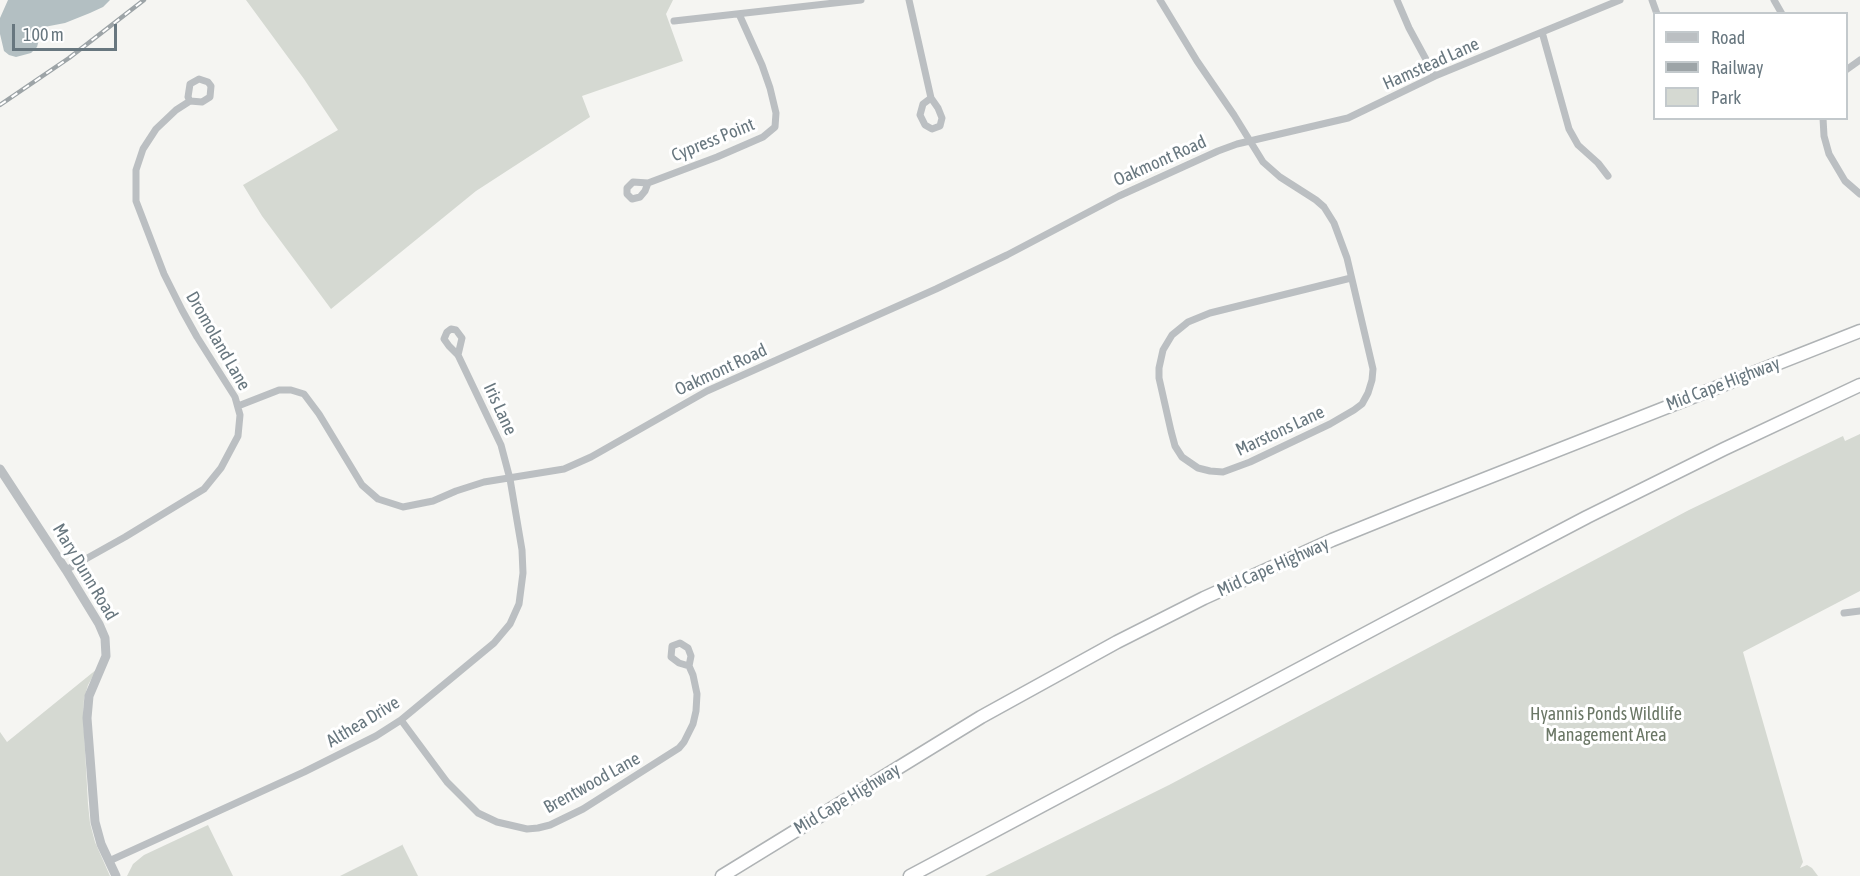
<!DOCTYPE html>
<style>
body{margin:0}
#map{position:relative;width:1860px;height:876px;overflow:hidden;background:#f5f5f2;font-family:"Asap Condensed",sans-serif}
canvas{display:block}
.legend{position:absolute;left:1653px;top:12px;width:195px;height:108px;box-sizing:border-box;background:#fff;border:2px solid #c3c9cc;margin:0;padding:8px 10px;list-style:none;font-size:18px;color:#68777f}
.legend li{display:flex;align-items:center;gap:12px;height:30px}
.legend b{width:30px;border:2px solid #c3c9cc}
.scale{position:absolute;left:12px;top:24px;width:105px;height:27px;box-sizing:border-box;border:3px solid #68777f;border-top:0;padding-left:8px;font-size:18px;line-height:21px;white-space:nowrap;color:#68777f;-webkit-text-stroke:4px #fff;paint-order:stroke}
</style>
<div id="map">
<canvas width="1860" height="876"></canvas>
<ul class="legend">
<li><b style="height:8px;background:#bbbfc2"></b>Road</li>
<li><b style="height:8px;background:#9da4a7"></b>Railway</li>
<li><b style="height:16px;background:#d5d9d2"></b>Park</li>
</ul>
<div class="scale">100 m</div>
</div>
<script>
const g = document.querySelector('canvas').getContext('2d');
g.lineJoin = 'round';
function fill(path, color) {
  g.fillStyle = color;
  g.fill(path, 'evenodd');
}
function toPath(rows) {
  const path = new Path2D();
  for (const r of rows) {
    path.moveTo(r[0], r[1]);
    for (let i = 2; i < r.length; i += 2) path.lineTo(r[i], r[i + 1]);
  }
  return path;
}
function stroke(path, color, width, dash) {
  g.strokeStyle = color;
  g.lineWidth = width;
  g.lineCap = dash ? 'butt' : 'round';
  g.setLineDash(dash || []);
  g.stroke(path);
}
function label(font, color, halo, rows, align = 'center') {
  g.font = font + ' "Asap Condensed",sans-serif';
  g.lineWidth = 6;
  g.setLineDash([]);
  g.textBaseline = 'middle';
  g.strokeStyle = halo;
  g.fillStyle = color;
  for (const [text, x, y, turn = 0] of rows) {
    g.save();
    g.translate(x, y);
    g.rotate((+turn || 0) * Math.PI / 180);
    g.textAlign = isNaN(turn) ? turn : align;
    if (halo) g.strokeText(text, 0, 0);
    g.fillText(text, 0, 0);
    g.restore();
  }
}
fill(toPath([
 [246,0,673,0,666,14,683,61,582,96,590,117,476,191,331,309,262,216,243,185,338,130,304,79],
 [1860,434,1860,591,1743,652,1803,862,1800,868,1807,865,1812,868,1818,876,985,876,1169,785,1689,510,1843,436,1845,441],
 [97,669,88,685,84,699,83,714,88,804,90,823,95,842,110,876,0,876,0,732,7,742],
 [208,825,233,876,127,876,133,864,144,855],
 [402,844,418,876,340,876,402,845]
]), '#d5d9d2');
fill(toPath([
 [8,0,110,0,103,7,90,13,65,23,39,28,40,36,37,47,31,53,16,57,9,55,4,51,0,34,0,18]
]), '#b3bfc2');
const motorway = toPath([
 [722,876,981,717,1117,642,1204,598,1332,540,1416,506,1860,331],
 [910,876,1385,623,1587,517,1724,449,1860,385]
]);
stroke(motorway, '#afb3b5', 15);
stroke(toPath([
 [909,0,931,98,938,108,942,118,940,126,932,129,925,125,920,115,923,104,931,98],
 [1160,0,1197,61,1234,115,1263,162,1280,177,1316,200,1324,207,1334,223,1347,258,1373,369,1372,380,1368,393,1362,404,1354,410,1330,424,1250,462,1223,472,1210,471,1198,468,1182,457,1175,446,1171,431,1159,378,1159,368,1163,350,1172,335,1188,322,1210,313,1351,278],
 [1397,0,1409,28,1435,76],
 [1652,0,1657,14],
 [1774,0,1782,14],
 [674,21,861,0],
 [1542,32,1569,129,1578,145,1598,163,1608,176],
 [1846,70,1860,60],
 [1823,118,1824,136,1829,154,1845,181,1860,194],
 [648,183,645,191,640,197,632,199,627,194,627,188,633,182,648,183,717,157,763,137,775,127,776,113,770,88,762,65,739,14],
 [238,406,279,390,291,390,304,394,319,414,362,485,378,499,403,507,433,501,456,491,484,482,564,469,591,457,707,391,936,289,1007,255,1119,196,1218,151,1237,144,1348,118,1435,76,1620,0],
 [66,570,125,537,204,489,221,468,238,436,240,415,235,397,197,337,182,310,164,274,136,201,136,170,143,149,156,129,176,110,190,101,202,102,210,97,211,86,208,82,199,79,190,84,188,97,190,101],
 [1844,613,1860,611],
 [401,720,447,782,478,813,497,822,527,829,538,828,550,825,583,809,679,748,684,742,693,724,696,711,697,694,693,675,689,666,679,663,671,657,672,646,680,643,688,648,691,656,689,666],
 [109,861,304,772,376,736,401,720,494,643,510,624,519,604,523,573,522,550,510,479,501,445,458,355,449,346,444,339,447,332,451,329,456,330,462,338,458,355]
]), '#bbbfc2', 7);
stroke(toPath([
 [0,469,66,570,99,624,105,638,106,656,89,696,87,718,95,822,101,844,116,876]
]), '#bbbfc2', 9);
stroke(motorway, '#fff', 12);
const rail = toPath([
 [0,105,69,58,144,0]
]);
stroke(rail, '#9da4a7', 4.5);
stroke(rail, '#fff', 2, [7]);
label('18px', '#68777f', '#fff', [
 ["Hamstead Lane",1431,64,-24],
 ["Cypress Point",713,140,-22],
 ["Oakmont Road",1160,161,-24],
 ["Dromoland Lane",218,341,60],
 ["Oakmont Road",721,370,-25],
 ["Mid Cape Highway",1723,384,-21],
 ["Iris Lane",500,409,65],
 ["Marstons Lane",1280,431,-25],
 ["Mid Cape Highway",1273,567,-24],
 ["Mary Dunn Road",85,572,59],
 ["Althea Drive",363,722,-31],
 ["Brentwood Lane",592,783,-29],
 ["Mid Cape Highway",847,799,-31]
]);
label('18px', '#6b7766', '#fff', [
 ["Hyannis Ponds Wildlife",1606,714],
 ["Management Area",1606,735]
]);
</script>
